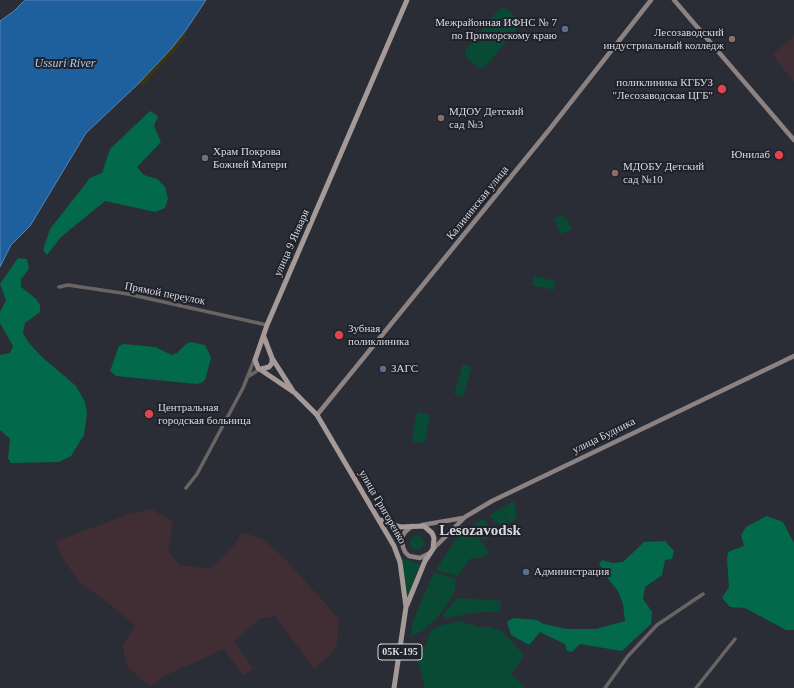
<!DOCTYPE html>
<meta charset="utf-8">
<style>
body{margin:0}
canvas{display:block;background:#2a2c36}
</style>
<canvas width="794" height="688"></canvas>
<script>
const g = document.querySelector('canvas').getContext('2d');
g.lineJoin = 'round';
function fill(path, color) {
  g.fillStyle = color;
  g.fill(path, 'evenodd');
}
function toPath(rows) {
  const path = new Path2D();
  for (const r of rows) {
    if (r.length === 3) {
      path.moveTo(r[0] + r[2], r[1]);
      path.arc(r[0], r[1], r[2], 0, 2 * Math.PI);
      continue;
    }
    path.moveTo(r[0], r[1]);
    for (let i = 2; i < r.length; i += 2) path.lineTo(r[i], r[i + 1]);
  }
  return path;
}
function stroke(path, color, width, dash) {
  g.strokeStyle = color;
  g.lineWidth = width;
  g.lineCap = dash ? 'butt' : 'round';
  g.setLineDash(dash || []);
  g.stroke(path);
}
function label(font, color, halo, rows, align = 'center') {
  g.font = font + ' "Times New Roman",serif';
  g.lineWidth = 4;
  g.setLineDash([]);
  g.textBaseline = 'middle';
  g.strokeStyle = halo;
  g.fillStyle = color;
  for (const [text, x, y, turn = 0] of rows) {
    g.save();
    g.translate(x, y);
    g.rotate((+turn || 0) * Math.PI / 180);
    g.textAlign = isNaN(turn) ? turn : align;
    if (halo) g.strokeText(text, 0, 0);
    g.fillText(text, 0, 0);
    g.restore();
  }
}
fill(toPath([
 [794,36,794,82,773,55],
 [151,509,173,522,168,551,180,565,210,569,234,545,242,532,264,540,286,560,339,619,337,645,333,652,314,669,275,616,259,619,234,642,253,668,244,676,224,649,164,676,150,687,127,666,123,646,135,625,103,599,79,582,61,555,56,541,130,514]
]), '#412e34');
fill(toPath([
 [502,8,507,9,518,19,518,27,486,66,480,69,466,57,465,50,499,9],
 [562,216,567,219,572,230,560,234,554,218],
 [534,276,555,281,554,290,532,285],
 [463,364,472,367,463,397,454,394],
 [419,412,430,415,425,443,414,442,412,440,416,415],
 [514,501,517,518,510,523,500,509],
 [499,509,509,523,502,528,500,524,494,522,489,516],
 [483,518,489,526,487,532,490,536,484,541,473,525],
 [471,526,489,553,482,558,471,558,458,576,436,570,457,537],
 [417,543,7],
 [402,558,420,564,407,598],
 [434,572,456,579,454,594,437,618,421,632,410,636,413,621],
 [458,598,501,601,500,611,473,613,447,618,442,615],
 [458,621,474,625,477,627,491,627,503,632,523,654,522,659,511,674,526,688,425,688,417,658,425,646,431,630,439,626]
]), '#094a34');
fill(toPath([
 [150,111,158,116,154,126,161,142,137,167,144,175,157,179,165,187,168,199,165,208,155,212,105,201,61,237,47,255,43,250,50,229,90,178,102,173,110,149],
 [18,258,27,259,29,269,21,279,21,287,36,299,40,305,40,312,25,323,23,333,29,343,42,357,76,386,85,402,87,413,84,435,71,456,59,462,11,463,8,458,10,439,0,430,0,355,10,353,13,346,0,323,0,312,6,300,0,284],
 [191,342,205,345,211,358,205,380,201,383,196,384,116,376,110,371,119,346,123,344,155,347,172,355,177,353,186,344],
 [767,516,783,522,794,543,794,630,786,630,745,608,730,607,722,598,729,587,727,559,728,552,744,546,741,535,746,527],
 [665,541,674,551,672,559,665,560,662,575,645,587,643,599,652,612,651,624,622,651,580,644,572,652,567,651,565,644,540,632,529,645,511,635,507,622,513,618,537,620,544,624,567,629,596,629,625,621,623,604,618,591,608,579,606,571,599,565,602,560,612,563,623,562,644,542]
]), '#03694b');
fill(toPath([
 [186,30,186,37,175,51,144,84,137,85]
]), '#3c3413');
const water = toPath([
 [25,0,206,0,186,30,171,49,137,85,86,133,30,226,11,245,0,267,0,21,14,11,25,0]
]);
fill(water, '#1e5f9e');
stroke(water, '#5684b2', 1);
stroke(toPath([
 [59,287,68,285,128,294,267,325],
 [249,376,260,369],
 [186,488,197,474,243,388,255,358],
 [605,688,628,656,657,625,703,594],
 [696,688,735,639]
]), '#6a6463', 3.5);
stroke(toPath([
 [674,0,794,140],
 [317,415,549,130,651,0],
 [422,525,463,518],
 [412,526,405,532,402,537,403,547,405,552,409,556,420,558,430,553],
 [433,549,465,517,492,501,794,356]
]), '#8c8282', 4.5);
stroke(toPath([
 [264,337,272,358,293,391],
 [261,369,269,367,272,363,272,358],
 [381,520,389,524,401,527,424,526,432,533,434,538,433,549,425,561,407,605],
 [394,688,406,607,400,562,394,546,317,415,295,393,258,368,255,360,267,325,407,0]
]), '#a69a99', 5);
for (const [x, y, r, color] of [
 [565,29,4,"#5c6f8a"],
 [732,39,4,"#8d6e63"],
 [722,89,5,"#e0444e"],
 [441,118,4,"#8d6e63"],
 [779,155,5,"#e0444e"],
 [205,158,4,"#6b7280"],
 [615,173,4,"#8d6e63"],
 [339,335,5,"#e0444e"],
 [383,369,4,"#5c6f8a"],
 [149,414,5,"#e0444e"],
 [526,572,4,"#5c6f8a"]
]) {
  const dot = new Path2D();
  dot.arc(x, y, r, 0, 2 * Math.PI);
  g.fillStyle = color;
  g.fill(dot);
  stroke(dot, '#20222b', 1.5);
}
for (const [x, y, w] of [
 [400,652,44]
]) {
  const box = new Path2D();
  box.roundRect(x - w / 2, y - 8, w, 16, 3);
  g.fillStyle = '#20222b';
  g.fill(box);
  stroke(box, '#d9dae0', 1);
}
label('bold 10px', '#d9dae0', null, [
 ["05К-195",400,652]
]);
label('11px', '#d9dae0', '#20222b', [
 ["Межрайонная ИФНС № 7",557,23,"right"],
 ["по Приморскому краю",557,36,"right"],
 ["Лесозаводский",724,33,"right"],
 ["индустриальный колледж",724,46,"right"],
 ["поликлиника КГБУЗ",713,83,"right"],
 ["\"Лесозаводская ЦГБ\"",713,96,"right"],
 ["МДОУ Детский",449,112],
 ["сад №3",449,125],
 ["Храм Покрова",213,152],
 ["Божией Матери",213,165],
 ["Юнилаб",770,155,"right"],
 ["МДОБУ Детский",623,167],
 ["сад №10",623,180],
 ["Зубная",348,329],
 ["поликлиника",348,342],
 ["ЗАГС",391,369],
 ["Центральная",158,408],
 ["городская больница",158,421],
 ["Администрация",534,572]
], 'left');
label('11px', '#d9dae0', '#20222b', [
 ["Калининская улица",478,203,-51],
 ["улица 9 Января",292,243,-66],
 ["Прямой переулок",165,294,11],
 ["улица Будника",604,436,-26],
 ["улица Григоренко",382,507,60]
]);
label('italic 12px', '#accbef', '#20222b', [
 ["Ussuri River",65,64]
]);
label('bold 15px', '#d9dae0', '#20222b', [
 ["Lesozavodsk",480,531]
]);
</script>
